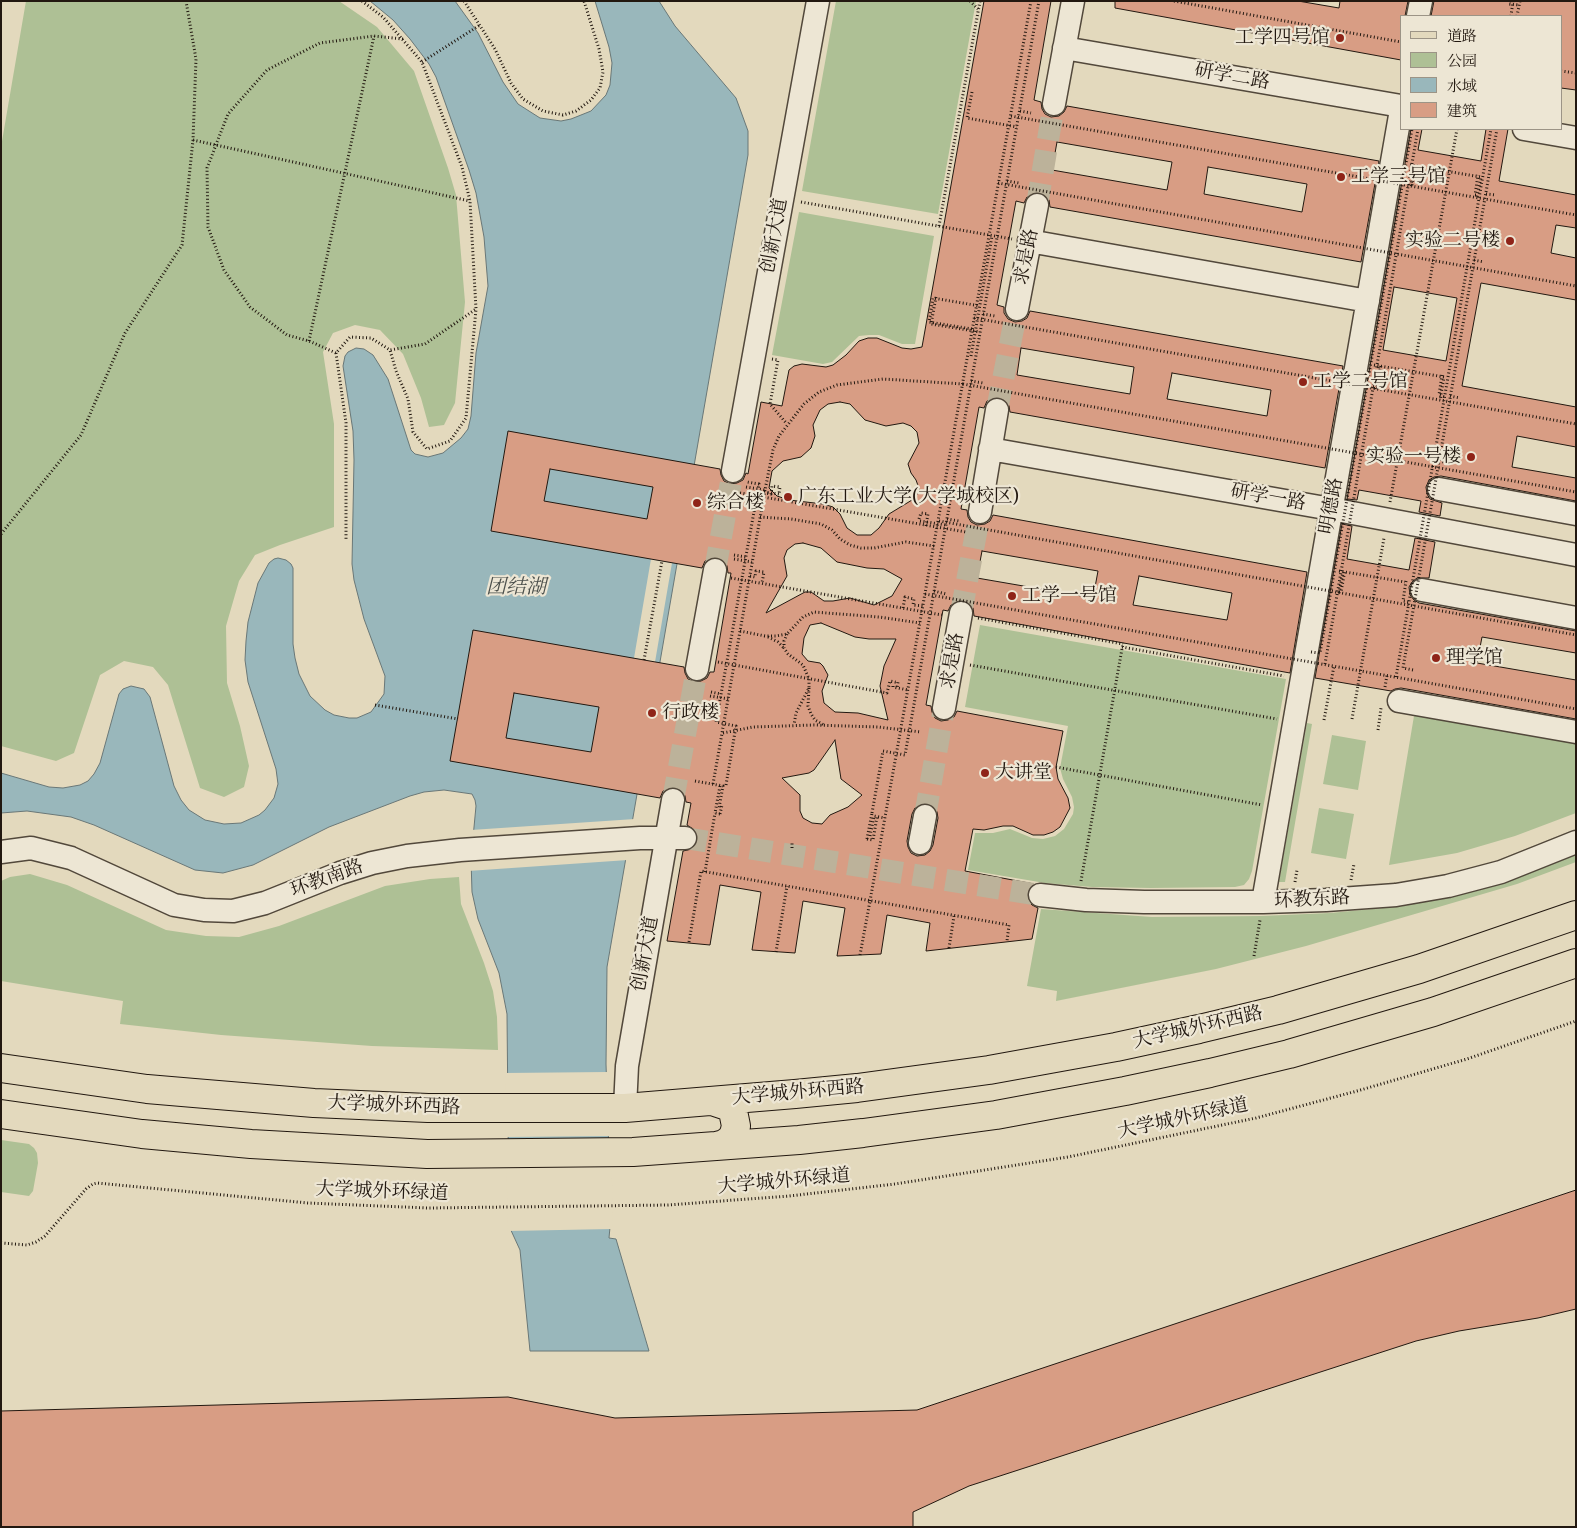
<!DOCTYPE html>
<meta charset="utf-8">
<style>
body{margin:0}
#map{position:relative;width:1577px;height:1528px;overflow:hidden;background:#e3d9bd;font-family:"Gentium Book Plus","Noto Serif SC",serif}
canvas{display:block}
.frame{position:absolute;inset:0;border:2px solid #221810;pointer-events:none}
.legend{position:absolute;left:1400px;top:15px;width:162px;height:115px;box-sizing:border-box;background:#ede6d4;border:1px solid #9c9486;margin:0;padding:6px 9px;list-style:none;font-size:15px;color:#221810}
.legend li{display:flex;align-items:center;gap:10px;height:25px}
.legend b{width:25px;border:1px solid #9c9486}
</style>
<div id="map">
<canvas width="1577" height="1528"></canvas>
<div class="frame"></div>
<ul class="legend">
<li><b style="height:6px;background:#e3d9bd"></b>道路</li>
<li><b style="height:14px;background:#aec095"></b>公园</li>
<li><b style="height:14px;background:#99b7bb"></b>水域</li>
<li><b style="height:14px;background:#d89d84"></b>建筑</li>
</ul>
</div>
<script>
const g = document.querySelector('canvas').getContext('2d');
g.lineJoin = 'round';
function fill(path, color) {
  g.fillStyle = color;
  g.fill(path, 'evenodd');
}
function toPath(rows) {
  const path = new Path2D();
  for (const r of rows) {
    path.moveTo(r[0], r[1]);
    for (let i = 2; i < r.length; i += 2) path.lineTo(r[i], r[i + 1]);
  }
  return path;
}
function stroke(path, color, width, dash) {
  g.strokeStyle = color;
  g.lineWidth = width;
  g.lineCap = dash ? 'butt' : 'round';
  g.setLineDash(dash || []);
  g.stroke(path);
}
function label(font, color, halo, rows, align = 'center') {
  g.font = font + ' "Gentium Book Plus","Noto Serif SC",serif';
  g.lineWidth = 4.5;
  g.setLineDash([]);
  g.textBaseline = 'middle';
  g.strokeStyle = halo;
  g.fillStyle = color;
  for (const [text, x, y, turn = 0] of rows) {
    g.save();
    g.translate(x, y);
    g.rotate((+turn || 0) * Math.PI / 180);
    g.textAlign = isNaN(turn) ? turn : align;
    if (halo) g.strokeText(text, 0, 0);
    g.fillText(text, 0, 0);
    g.restore();
  }
}
fill(toPath([
 [26,1,339,1,377,27,414,71,448,168,456,195,465,302,455,403,444,425,429,427,421,398,403,354,380,330,355,325,333,333,323,352,334,424,334,527,280,545,255,555,239,581,226,626,227,683,240,726,249,766,244,787,224,797,200,788,168,685,153,667,124,661,100,675,74,753,56,761,1,746,1,147],
 [836,1,976,1,938,214,802,191],
 [799,212,934,236,915,344,902,344,879,335,869,335,859,336,832,362,823,364,772,355],
 [980,625,1286,679,1252,871,1249,879,1244,885,1235,887,1151,888,1092,887,1045,883,968,870,975,833,993,833,1010,829,1032,838,1043,839,1055,836,1064,829,1073,814,1074,807,1072,797,1063,779,1060,768,1068,726,965,707],
 [1415,710,1576,739,1576,813,1515,836,1457,853,1389,865],
 [1307,723,1312,724,1288,864,1285,882,1279,882],
 [1332,735,1366,741,1358,790,1323,784],
 [1319,808,1354,814,1346,859,1311,853],
 [1576,855,1576,862,1517,884,1306,946,1216,969,1056,1001,1057,991,1027,986,1041,909,1152,917,1261,916,1330,913,1404,906,1467,892,1507,881],
 [30,874,67,885,166,930,206,936,239,937,279,926,385,886,430,879,459,877,461,904,484,963,493,991,497,1017,498,1050,372,1046,221,1035,120,1024,123,1001,1,981,1,881,10,877],
 [1,1140,29,1144,34,1148,37,1153,38,1163,33,1191,29,1196,1,1192]
]), '#aec095');
const water = toPath([
 [370,1,455,1,478,33,503,82,518,104,540,118,561,121,571,119,591,111,606,95,610,85,612,63,609,47,595,1,659,1,675,26,736,98,748,131,748,155,607,967,606,1064,611,1216,609,1238,616,1239,649,1351,530,1351,520,1250,509,1226,507,1014,499,973,478,919,472,892,471,859,476,806,475,800,472,794,444,790,424,792,410,796,329,827,253,865,223,873,195,870,94,825,71,817,27,811,1,813,1,773,49,787,63,788,80,785,88,781,94,774,100,763,119,694,123,689,131,686,144,689,150,697,174,786,181,800,189,810,205,820,224,824,241,823,259,815,265,810,274,798,278,784,276,769,248,682,245,660,246,641,248,622,258,583,269,563,274,559,278,558,286,560,291,564,293,568,293,644,295,658,299,674,310,696,325,710,334,715,349,718,357,718,371,712,384,694,385,676,364,619,354,580,352,564,354,460,353,431,343,366,345,356,348,352,356,348,364,349,373,355,388,379,411,450,415,454,428,457,443,453,461,438,468,429,471,416,476,353,488,286,484,237,476,193,469,170,436,77,429,64,410,39,393,20,370,1]
]);
fill(water, '#99b7bb');
stroke(water, '#697777', 1);
fill(toPath([
 [651,559,672,563,655,662,634,658],
 [635,819,628,860,468,871,471,830],
 [608,1072,610,1136,506,1137,505,1073],
 [611,1148,613,1216,612,1229,508,1231,506,1149]
]), '#e3d9bd');
const building = toPath([
 [984,1,1051,1,1034,100,1041,102,1042,109,1045,114,1051,117,1059,116,1064,112,1067,106,1379,161,1361,262,1050,207,1049,200,1045,195,1039,192,1032,193,1027,197,1024,203,1016,201,997,305,1004,307,1004,313,1008,319,1015,322,1022,321,1027,318,1030,311,1343,366,1325,468,1010,412,1009,406,1006,400,1000,397,993,398,987,401,984,408,979,407,961,509,967,510,968,517,971,522,977,525,985,524,990,521,993,515,1307,572,1290,673,974,616,973,608,969,603,963,600,956,601,951,605,948,611,943,610,926,705,931,706,932,712,935,718,941,721,948,720,954,717,957,711,1063,731,1056,767,1058,779,1068,798,1070,808,1060,827,1053,832,1044,835,1033,835,1013,826,1003,826,984,830,973,829,965,871,1034,884,1029,888,1027,894,1028,900,1032,905,1038,908,1032,939,926,951,930,923,887,915,881,954,837,956,845,908,803,901,795,953,752,950,761,892,720,885,710,945,667,941,683,851,692,849,697,844,698,838,696,831,687,825,691,803,686,802,685,796,682,790,676,787,669,788,663,791,660,798,450,761,473,630,684,667,685,673,688,679,694,682,701,681,707,678,710,672,714,672,731,573,728,573,727,566,724,560,717,557,710,558,705,561,702,568,491,531,508,431,720,469,721,475,724,481,730,484,737,483,743,480,746,473,748,474,761,402,782,406,789,370,794,366,802,364,826,367,833,365,846,355,859,341,868,338,877,338,902,348,911,349,922,347,984,1],
 [1057,142,1172,162,1167,190,1052,170,1057,142],
 [1208,167,1307,184,1302,212,1204,194,1208,167],
 [1021,348,1134,367,1130,394,1017,375,1021,348],
 [1172,373,1271,390,1267,416,1167,399,1172,373],
 [840,402,850,404,865,420,886,426,903,423,911,426,917,432,919,443,908,464,911,473,916,480,920,491,912,500,889,514,879,528,871,535,857,535,847,528,840,514,833,507,823,504,789,500,777,496,769,488,772,471,783,461,801,457,811,448,815,436,813,425,820,410,828,404,840,402],
 [550,469,653,487,647,519,544,501,550,469],
 [803,543,821,548,837,562,867,568,884,569,902,579,892,596,874,605,850,598,833,601,824,601,811,592,805,592,766,613,787,576,784,558,787,550,795,544,803,543],
 [982,551,1098,571,1093,598,977,578,982,551],
 [1139,576,1232,593,1227,620,1133,605,1139,576],
 [821,623,855,637,869,639,896,639,884,666,880,686,888,720,858,713,835,712,824,703,822,691,828,675,823,666,820,663,808,661,802,654,804,638,810,625,821,623],
 [514,693,599,707,591,752,506,738,514,693],
 [835,740,841,779,862,795,848,807,830,815,822,824,812,823,803,818,800,811,800,795,782,778,809,773,814,770,835,740],
 [928,803,934,806,937,812,938,818,933,845,930,851,925,855,917,856,911,853,908,847,907,841,912,814,915,808,920,804,928,803],
 [1115,1,1298,1,1339,8,1340,1,1408,1,1405,16,1401,16,1401,60,1115,8,1115,1],
 [1434,1,1576,1,1576,90,1561,88,1561,16,1431,16,1434,1],
 [1411,129,1422,129,1418,150,1481,161,1486,129,1508,129,1499,181,1576,195,1576,228,1556,225,1551,253,1576,258,1576,300,1481,283,1462,386,1576,407,1576,447,1517,436,1512,467,1576,478,1576,501,1441,476,1434,477,1429,480,1426,487,1427,494,1430,499,1442,503,1440,516,1419,512,1421,501,1359,490,1357,500,1347,499,1411,129],
 [1394,287,1457,298,1446,361,1383,350,1394,287],
 [1342,524,1352,526,1347,559,1409,570,1415,538,1435,542,1429,578,1417,578,1412,582,1409,587,1410,595,1414,600,1419,603,1576,631,1576,653,1482,637,1477,663,1576,680,1576,719,1401,688,1395,689,1391,691,1315,678,1342,524],
 [1576,1190,1576,1309,1538,1318,1459,1331,1416,1341,969,1486,913,1512,913,1527,1,1527,1,1411,508,1397,615,1418,917,1410,1576,1190]
]);
fill(building, '#d89d84');
stroke(building, '#221810', 1);
stroke(toPath([
 [1037,205,1054,104],
 [997,410,1017,309],
 [715,570,733,471],
 [961,613,980,512],
 [673,800,697,669],
 [925,816,944,708],
 [685,838,1040,895]
]), '#bcb29a', 22, [22, 11]);
const minor = toPath([
 [1418,16,1421,1],
 [1064,48,1401,106],
 [1054,104,1073,1],
 [1524,129,1576,138],
 [1029,241,1368,301],
 [1017,309,1037,205],
 [990,449,1331,509,1576,555],
 [733,471,818,1],
 [1439,489,1576,514],
 [980,512,997,410],
 [1422,590,1576,618],
 [697,669,715,570],
 [1399,701,1576,732],
 [944,708,961,613],
 [920,843,925,816],
 [1,852,31,848,71,858,174,905,204,910,233,911,265,903,340,873,372,863,407,856,460,850,640,838,685,838],
 [1040,895,1086,900,1144,902,1263,902,1326,900,1396,895,1448,886,1501,872,1576,842],
 [1263,902,1401,110],
 [625,1108,627,1066,673,800]
]);
const major = toPath([
 [1,1068,147,1089,194,1093,314,1103,428,1108,625,1108,795,1094,857,1088,989,1070,1116,1047,1199,1029,1278,1010,1419,969,1576,915],
 [712,1101,727,1106,733,1111,736,1126,734,1134,730,1140,724,1144,716,1146],
 [1,1114,142,1134,251,1144,427,1154,633,1152,799,1140,863,1133,996,1115,1125,1091,1210,1073,1289,1054,1433,1012,1576,963]
]);
stroke(minor, '#52483b', 25);
stroke(major, '#221810', 30);
stroke(toPath([
 [362,1,383,17,422,62,462,167,470,201,476,309,466,418,450,441,427,449,413,432,408,399,396,371,390,350],
 [464,1,495,49,511,83,523,99,543,111,563,115,576,111,591,100,600,88,603,72,599,49,584,1],
 [970,1,978,9],
 [1174,1,1401,42],
 [1510,1,1509,4,1519,5],
 [1511,16,1513,1],
 [1517,16,1520,1],
 [403,39,374,36,320,43,267,70,228,114,207,168,208,227,224,270,250,307,287,335,309,341,336,353,350,337,371,338,390,350,425,344,476,309],
 [422,62,480,25],
 [1561,71,1576,73],
 [972,92,967,118,1017,127],
 [1020,111,1031,113],
 [193,140,470,201],
 [1410,165,1481,177,1477,197],
 [1007,181,1019,183],
 [1411,186,1414,166],
 [1486,194,1496,195],
 [801,202,1012,239],
 [939,226,980,1],
 [1474,260,1484,262],
 [983,314,995,316],
 [972,329,929,322,933,298,980,306],
 [309,341,374,36],
 [336,353,346,423,346,541],
 [971,356,992,236],
 [772,359,778,360,770,404,787,424],
 [1374,365,1444,377,1440,400],
 [971,381,983,383],
 [1375,389,1379,366],
 [1450,396,1460,398],
 [1439,461,1449,463],
 [746,487,765,490,773,450,779,436,804,404,819,392,837,385,883,379,963,384],
 [757,491,771,494,772,486,780,487,779,494],
 [740,493,966,532],
 [1390,502,1457,129],
 [760,517,791,519,821,524,832,530,840,539,850,545,861,548,874,548,906,542,934,546],
 [919,519,921,513,928,514,926,526],
 [947,519,959,521],
 [1,534,81,435,125,333,182,245,193,140,196,59,186,1],
 [734,555,746,557],
 [734,559,752,562],
 [1339,571,1405,582],
 [750,576,755,577,756,571,764,572,762,583],
 [731,578,942,615],
 [934,591,946,594],
 [1339,593,1343,572],
 [903,608,905,597,914,599,913,605,923,606],
 [978,618,1123,644],
 [740,631,765,636,776,636,787,634,803,617,814,612,879,617,920,623],
 [768,637,778,642,784,648],
 [1122,647,1284,676],
 [644,660,662,561],
 [718,662,887,693,890,681,895,682,898,682,897,688],
 [970,665,1277,719],
 [893,686,893,687,908,690],
 [1385,687,1387,675],
 [809,688,808,706,811,714,815,720,824,725],
 [711,692,721,694],
 [710,696,729,699],
 [375,705,458,719],
 [1352,719,1384,538],
 [1324,720,1334,666],
 [1378,730,1381,708],
 [723,733,753,727,814,725,878,727,921,732],
 [1056,767,1262,805],
 [695,781,723,786,719,808],
 [720,814,722,805],
 [870,836,874,816,885,818],
 [867,839,872,813],
 [792,848,792,842],
 [1351,880,1354,864],
 [1081,881,1123,643],
 [1295,882,1297,870],
 [689,942,701,871,1009,925,1007,941],
 [949,948,954,916],
 [776,952,787,886],
 [860,955,870,901],
 [1254,956,1260,920],
 [1,1243,27,1245,36,1242,45,1236,86,1189,93,1184,97,1183,308,1203,428,1208,668,1205,789,1196,895,1184,1068,1157,1256,1118,1357,1091,1467,1059,1576,1021]
]), '#221810', 3, [1, 2.5]);
stroke(minor, '#ede6d4', 22);
stroke(major, '#e3d9bd', 28);
stroke(toPath([
 [1011,116,1576,215],
 [998,183,1576,286],
 [1412,185,1417,165],
 [1476,195,1475,195,1478,175],
 [936,297,931,324,980,332],
 [974,318,1576,424],
 [1442,375,1439,395,1445,397],
 [963,384,1576,492],
 [1373,386,1377,387,1381,365],
 [764,492,779,494],
 [920,521,946,525],
 [939,521,1576,635],
 [1406,581,1403,601,1409,602],
 [1339,592,1341,592,1345,570],
 [925,594,1576,709],
 [787,634,784,641,784,648,788,654,803,665,809,679,809,688,796,713,794,725],
 [1311,652,1320,653,1412,129],
 [1325,664,1418,129],
 [1413,670,1403,668,1497,129],
 [1396,677,1491,129],
 [713,784,765,490],
 [726,785,736,726,716,722,759,484,747,482],
 [720,786,715,813,720,814],
 [872,813,883,751,905,755,1039,1],
 [867,839,873,840,877,817],
 [705,872,715,813],
 [870,901,1031,1]
]), '#221810', 3, [1, 2.5]);
for (const [x, y, r, color] of [
 [1340,38,5,"#8f2418"],
 [1341,177,5,"#8f2418"],
 [1510,241,5,"#8f2418"],
 [1303,382,5,"#8f2418"],
 [1471,457,5,"#8f2418"],
 [788,497,5,"#8f2418"],
 [697,503,5,"#8f2418"],
 [1012,596,5,"#8f2418"],
 [1436,658,5,"#8f2418"],
 [652,713,5,"#8f2418"],
 [985,773,5,"#8f2418"]
]) {
  const dot = new Path2D();
  dot.arc(x, y, r, 0, 2 * Math.PI);
  g.fillStyle = color;
  g.fill(dot);
  stroke(dot, '#ede6d4', 2);
}
label('19px', '#221810', '#ede6d4', [
 ["工学四号馆",1330,38,"right"],
 ["工学三号馆",1351,177],
 ["实验二号楼",1500,241,"right"],
 ["工学二号馆",1313,382],
 ["实验一号楼",1461,457,"right"],
 ["广东工业大学(大学城校区)",798,497],
 ["综合楼",707,503],
 ["工学一号馆",1022,596],
 ["理学馆",1446,658],
 ["行政楼",662,713],
 ["大讲堂",995,773]
], 'left');
label('19px', '#221810', '#ede6d4', [
 ["研学二路",1232,77,10],
 ["创新大道",775,236,-80],
 ["求是路",1027,257,-79],
 ["研学一路",1268,498,10],
 ["明德路",1332,506,-80],
 ["求是路",953,661,-80],
 ["环教南路",327,879,-20],
 ["环教东路",1312,900,-3],
 ["创新大道",646,954,-80],
 ["大学城外环西路",1198,1028,-13],
 ["大学城外环西路",798,1093,-5],
 ["大学城外环西路",394,1106,2],
 ["大学城外环绿道",1183,1119,-12],
 ["大学城外环绿道",784,1182,-5],
 ["大学城外环绿道",382,1192,2]
]);
label('italic 20px', '#4c504c', '#ede6d4', [
 ["团结湖",516,588]
]);
</script>
